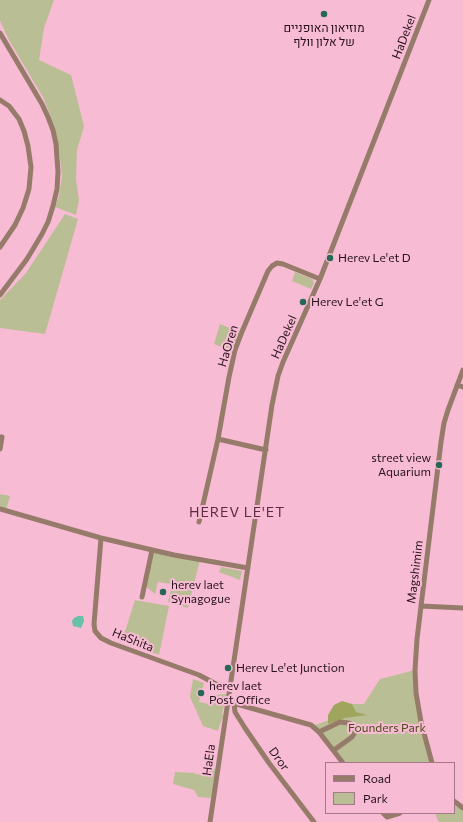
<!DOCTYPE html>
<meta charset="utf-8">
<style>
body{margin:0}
#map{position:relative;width:463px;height:822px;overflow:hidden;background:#f8bbd4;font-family:Commissioner,sans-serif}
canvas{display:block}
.legend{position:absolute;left:325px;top:762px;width:130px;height:52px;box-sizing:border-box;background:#f8bbd4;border:1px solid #a4778a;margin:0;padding:5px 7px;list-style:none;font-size:12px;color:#27121b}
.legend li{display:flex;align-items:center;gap:8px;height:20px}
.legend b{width:20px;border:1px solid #a4778a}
</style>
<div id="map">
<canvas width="463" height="822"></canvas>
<ul class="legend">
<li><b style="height:5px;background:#977b6a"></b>Road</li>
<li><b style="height:11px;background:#babe94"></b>Park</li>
</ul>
</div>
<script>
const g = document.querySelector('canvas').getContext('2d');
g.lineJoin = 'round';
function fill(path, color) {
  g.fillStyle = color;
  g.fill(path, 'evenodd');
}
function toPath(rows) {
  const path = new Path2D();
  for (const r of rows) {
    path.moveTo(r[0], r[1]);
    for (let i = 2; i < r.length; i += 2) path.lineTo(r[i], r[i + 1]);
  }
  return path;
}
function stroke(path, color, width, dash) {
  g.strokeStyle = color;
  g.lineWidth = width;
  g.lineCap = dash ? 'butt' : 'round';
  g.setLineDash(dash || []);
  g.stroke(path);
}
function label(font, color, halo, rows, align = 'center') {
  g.font = font + ' Commissioner,Heebo,sans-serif';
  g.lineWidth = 4;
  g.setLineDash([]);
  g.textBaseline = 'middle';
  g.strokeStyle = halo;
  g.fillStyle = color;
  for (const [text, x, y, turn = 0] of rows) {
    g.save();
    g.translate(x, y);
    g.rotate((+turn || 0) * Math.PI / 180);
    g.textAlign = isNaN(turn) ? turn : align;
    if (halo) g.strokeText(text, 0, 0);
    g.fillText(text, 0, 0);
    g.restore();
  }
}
fill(toPath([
 [0,0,54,0,44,28,39,60,71,75,84,126,77,150,76,180,79,200,76,215,55,207,59,196,62,176,59,150,55,128,44,99,9,40,0,21],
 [65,214,78,219,45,334,0,328,0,300,26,273],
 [295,272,312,279,314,283,311,289,292,281],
 [220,324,241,333,235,352,214,344],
 [0,494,10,496,6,510,0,509],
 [152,550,200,560,188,608,168,602,172,584,158,582,155,594,144,585],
 [221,567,242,571,240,580,219,572],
 [135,600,169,606,159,655,122,641],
 [415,670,415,699,432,763,344,763,312,726,335,718,341,704,364,704,380,679],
 [193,679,204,683,199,702,209,704,214,696,215,695,227,694,222,714,224,715,220,724,218,731,203,726,190,697],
 [208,767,216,769,211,798,198,797,194,790,173,784,175,772,195,773,195,774,203,775],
 [454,802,463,808,463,822,440,822,438,821,435,813,454,813]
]), '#babe94');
fill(toPath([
 [342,701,352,704,356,712,367,715,345,718,328,724,328,715,334,705]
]), '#a0a55d');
fill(toPath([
 [78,616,83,616,84,621,81,628,73,626,72,621,74,618]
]), '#67c1a7');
stroke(toPath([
 [0,33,42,104,48,117,53,130,56,144,58,172,57,189,53,206,48,222,42,234,27,259,0,295],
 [0,100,9,106,19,119,24,131,28,146,31,167,29,189,23,208,15,225,0,247],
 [457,385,463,387],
 [0,437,2,437,0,449],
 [218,439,266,450],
 [0,509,101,538,174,555,248,568],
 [199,522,218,439,229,377,235,350,241,334,268,271,272,266,277,263,283,264,320,279],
 [101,538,94,624,95,631,101,638,111,643,199,675,216,684,230,687],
 [142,597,152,550],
 [421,606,463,608],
 [233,703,311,725,319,732,343,763],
 [234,703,235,712,245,728,269,763,314,822],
 [319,732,340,722,349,723,357,729,352,737,334,750],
 [432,763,421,722,416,693,415,670,417,639,441,442,444,423,448,410,463,370],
 [454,801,463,808],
 [383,813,387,817,400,813],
 [210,822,272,405,278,376,283,362,320,279,429,0]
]), '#977b6a', 5);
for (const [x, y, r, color] of [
 [324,14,4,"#266756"],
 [330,258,4,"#266756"],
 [303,302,4,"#266756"],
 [439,465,4,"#266756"],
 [163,592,4,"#266756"],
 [228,668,4,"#266756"],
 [201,693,4,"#266756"]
]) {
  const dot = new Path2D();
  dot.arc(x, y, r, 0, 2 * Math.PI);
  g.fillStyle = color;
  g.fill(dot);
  stroke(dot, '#f8bbd4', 1.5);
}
label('12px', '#27121b', '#f8bbd4', [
 ["מוזיאון האופניים",324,28,"center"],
 ["של אלון וולף",324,42,"center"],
 ["Herev Le'et D",338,258],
 ["Herev Le'et G",311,302],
 ["street view",431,458,"right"],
 ["Aquarium",431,472,"right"],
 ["herev laet",171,585],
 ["Synagogue",171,599],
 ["Herev Le'et Junction",236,668],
 ["herev laet",209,686],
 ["Post Office",209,700]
], 'left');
label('12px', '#27121b', '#f8bbd4', [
 ["HaDekel",404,37,-69],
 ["HaDekel",284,337,-66],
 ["HaOren",228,346,-73],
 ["Magshimim",415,572,-83],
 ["HaShita",133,640,22],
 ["Dror",279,759,54],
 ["HaEla",209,760,-82]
]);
label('12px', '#494c15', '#f8bbd4', [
 ["Founders Park",387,728]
]);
g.letterSpacing = '1px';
label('14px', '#5c2b42', '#f8bbd4', [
 ["HEREV LE'ET",237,512]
]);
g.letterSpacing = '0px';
</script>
